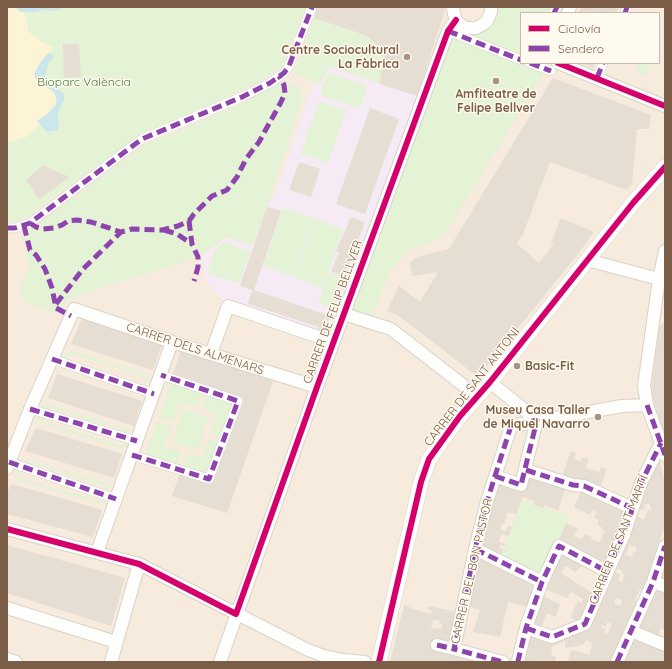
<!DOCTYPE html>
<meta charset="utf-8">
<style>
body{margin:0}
#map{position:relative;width:672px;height:669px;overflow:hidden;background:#f9f5ed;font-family:Quicksand,sans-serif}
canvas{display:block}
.frame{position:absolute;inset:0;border:8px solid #7c5d47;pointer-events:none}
.legend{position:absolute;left:520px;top:12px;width:140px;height:52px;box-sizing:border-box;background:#fffaef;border:1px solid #cbbbac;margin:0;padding:5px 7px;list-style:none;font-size:12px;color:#7c5d47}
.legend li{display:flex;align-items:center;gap:8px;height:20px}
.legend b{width:20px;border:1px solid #cbbbac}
</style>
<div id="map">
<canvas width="672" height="669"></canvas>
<div class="frame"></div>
<ul class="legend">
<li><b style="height:5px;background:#d6006c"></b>Ciclovía</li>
<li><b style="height:5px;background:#8e44ad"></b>Sendero</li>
</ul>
</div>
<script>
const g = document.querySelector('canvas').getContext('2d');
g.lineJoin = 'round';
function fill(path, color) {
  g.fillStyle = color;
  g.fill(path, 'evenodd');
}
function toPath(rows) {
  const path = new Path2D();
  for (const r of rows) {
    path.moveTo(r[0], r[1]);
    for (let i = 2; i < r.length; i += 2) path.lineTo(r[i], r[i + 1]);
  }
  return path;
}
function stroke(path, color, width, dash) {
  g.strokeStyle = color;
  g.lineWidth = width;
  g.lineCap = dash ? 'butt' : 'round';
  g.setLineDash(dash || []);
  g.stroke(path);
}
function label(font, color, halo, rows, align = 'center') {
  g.font = font + ' Quicksand,sans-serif';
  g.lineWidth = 3;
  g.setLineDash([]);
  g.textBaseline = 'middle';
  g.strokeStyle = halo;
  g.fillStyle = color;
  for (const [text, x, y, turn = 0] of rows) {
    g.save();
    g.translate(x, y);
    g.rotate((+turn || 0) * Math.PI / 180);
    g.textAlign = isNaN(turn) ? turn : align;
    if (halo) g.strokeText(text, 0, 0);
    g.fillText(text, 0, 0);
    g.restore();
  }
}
fill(toPath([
 [306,7,665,7,665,662,7,662,7,222,15,222,22,220,30,214,140,135,227,97,283,66],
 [521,13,659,13,659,63,521,63]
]), '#f6ebdc');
fill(toPath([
 [328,66,417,96,330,334,223,301,207,283,201,256,227,237,252,246,268,204,278,189,314,81,321,84]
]), '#f6ebf5');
fill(toPath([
 [7,7,306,7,283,66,260,81,227,97,140,135,30,214,22,220,15,222,7,222],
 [496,7,553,7,551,13,521,13,521,57,467,36,488,27,496,17],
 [314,18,365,35,384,50,380,84,328,66,321,84,294,73],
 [449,38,455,40,456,39,544,72,445,234,438,239,408,250,392,268,370,319,350,312],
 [640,63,650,63,645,76,636,72],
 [328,72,367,86,360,109,320,95],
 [286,81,299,87,303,95,301,104,268,204,252,246,227,237,198,257,67,299,64,307,54,313,30,304,21,295,22,285,27,273,31,266,25,258,27,245,22,237,31,229,147,144,212,117,247,101,275,84],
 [319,101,346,110,328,163,301,154],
 [283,208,313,218,292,276,263,266],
 [314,218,343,229,323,288,293,277],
 [225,242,250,251,239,283,207,274,215,249],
 [330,272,345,278,333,309,318,303],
 [69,350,106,361,105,364,73,354,68,356,65,364,99,378,99,381,63,369,61,368,67,352],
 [108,362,147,374,148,378,147,383,144,382,145,378,143,376,107,365],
 [172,383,202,393,197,407,184,403,179,404,173,421,159,417,170,385],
 [207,394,235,403,222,438,210,434,216,416,213,412,202,408],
 [48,404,128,429,129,432,127,437,124,430,49,407,46,408,44,411,42,410,44,405],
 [183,409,208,417,197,450,172,442],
 [40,415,42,416,42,419,44,422,119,445,121,445,124,441,126,442,124,447,121,449,40,423,38,421],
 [157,422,171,426,165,446,167,448,181,452,176,466,147,456,146,454],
 [209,439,220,442,208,476,182,467,185,454,198,458,201,457],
 [23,458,108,484,110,487,108,493,105,492,106,488,104,486,26,461,18,465,21,459],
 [16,470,19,471,18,475,19,478,100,501,102,501,104,497,106,497,105,503,101,504,16,480,14,475],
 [522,500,569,516,543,578,501,557]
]), '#e4f2d6');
fill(toPath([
 [7,7,15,7,21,12,24,12,27,21,28,31,41,41,53,48,40,63,37,81,54,92,57,100,55,106,46,115,37,121,40,126,25,138,9,142,7,142]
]), '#fcf4d4');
fill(toPath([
 [15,7,61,7,60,10,53,11,42,10,36,12,21,12],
 [48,53,55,56,48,64,45,77,51,84,64,94,64,100,57,115,59,122,58,130,47,132,37,121,46,115,55,106,57,100,54,92,37,81,34,74,40,63]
]), '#cce7ec');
fill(toPath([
 [317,7,446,7,417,96,380,84,384,50,365,35,314,18],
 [581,7,619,7,616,13,578,13],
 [63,44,79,44,81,77,64,78],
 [580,63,595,63,593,68],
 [553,78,651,115,649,129,637,129,632,184,627,190,550,162,523,234,517,244,539,263,554,244,551,243,561,218,594,232,578,254,478,377,398,315,387,311,399,286,420,302,438,272,412,276,410,263,417,257,449,249],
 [370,108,399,119,365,214,336,204],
 [299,162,320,169,311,197,289,190],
 [43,165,69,177,39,199,26,180],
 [267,207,281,211,254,290,330,316,325,332,318,330,319,327,248,304,252,290,240,286],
 [351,217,365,222,345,277,331,271,339,252,336,251],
 [82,319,162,345,153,370,71,344],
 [665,322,665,436,651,393,659,326],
 [181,351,273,381,227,513,172,496,180,474,211,484,243,398,173,374],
 [57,374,142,401,134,426,48,398],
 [36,428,122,454,114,478,25,451],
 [571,451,576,453,574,459,581,462,583,457,589,460,585,468,599,472,601,467,607,469,599,490,562,476],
 [658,458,660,459,665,486,665,525,643,590,640,589,635,600,638,602,627,631,609,662,567,662,572,650,589,655,593,643,586,640,583,645,565,648,565,641,557,644,557,646,553,644,551,655,556,657,555,662,543,660,542,662,524,662,531,632,580,629,634,515,644,520,648,510,651,512,650,504,645,504,644,510,636,507],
 [630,545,637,548,635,553,633,552,632,557,626,554],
 [617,569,623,571,622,573,624,575,623,577,625,578,622,582,618,581,620,575,615,572],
 [616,598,622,600,620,606,614,603],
 [607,622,612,624,607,635,604,633,606,629,601,628,603,625,606,627],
 [528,473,566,487,558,510,545,505,544,508,533,504,534,501,522,497,517,514,507,512,504,525,502,524,500,530,506,531,508,526,512,527,509,536,501,534,499,542,506,544,505,546,500,545,499,548,503,549,501,555,479,548,497,480,524,488],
 [11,484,102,510,93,537,7,514,7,493],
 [583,488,630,512,607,569,558,542,566,523,578,529,574,536,582,539,585,534,592,537,591,539,599,542,601,540,605,531,601,529,602,527,597,525,599,520,594,518,597,512,593,509,590,515,574,507],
 [7,545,125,578,111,626,7,593],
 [562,550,585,562,576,572,565,566,561,573,595,595,580,623,570,617,578,601,581,603,583,599,571,592,567,598,545,589],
 [476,551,536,586,530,607,508,602,500,637,473,632,480,610,465,605],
 [665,565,665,579,660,577],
 [657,586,665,589,665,630,660,628,658,637,638,629],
 [538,594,560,604,556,617,547,613,542,626,527,623],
 [404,605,416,610,431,614,432,610,428,610,429,606,458,612,453,646,488,662,390,662],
 [433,620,440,620,439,624,442,624,442,629,431,628],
 [632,638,665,651,665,662,622,662]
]), '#e6ddd3');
const pedestrian = toPath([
 [554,13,557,7],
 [625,13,627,7],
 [448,31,521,60],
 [530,63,551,71],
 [597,78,603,63],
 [7,228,15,228,30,223,79,186,142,139,242,97,270,83,284,73,289,66,312,7],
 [52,359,154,394],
 [30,409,137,441],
 [132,455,209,479,238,401,161,375],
 [9,462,116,499]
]);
const minor = toPath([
 [453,7,454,14,456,20,461,25,467,28,476,28,482,25,487,21,491,12,491,7],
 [568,13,570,7],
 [558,63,665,106],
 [665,251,659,279,644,386,647,405,665,455],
 [587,260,659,279],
 [344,314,391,329,477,396],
 [211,354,228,306,333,342],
 [490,382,537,420],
 [7,468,30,409,74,309,172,342,317,387],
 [526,470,573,485,584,486,632,508],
 [495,476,521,485,537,420],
 [7,529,139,564,308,650,324,656,343,660,365,662],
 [475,549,542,582],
 [97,552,172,342],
 [653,582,665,586],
 [7,608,116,642],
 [526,628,552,637,585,624,624,534,641,483,661,443],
 [631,631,665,645],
 [437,645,454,649],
 [7,659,16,662],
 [111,662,139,564],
 [220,662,317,387,448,31,456,20],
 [503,662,454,649,475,549,486,505,511,426,622,406,647,405],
 [517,662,518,661,526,628,542,582,559,546,608,572],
 [617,662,653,582,665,546]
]);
const tertiary = toPath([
 [379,662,421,482,429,459,460,416,490,382,633,203,665,167]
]);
stroke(pedestrian, '#d9d2ca', 10);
stroke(minor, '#d9d2ca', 14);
stroke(tertiary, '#d9d2ca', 16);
stroke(pedestrian, '#fefefc', 9);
stroke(minor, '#fefefc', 12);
stroke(tertiary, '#fefefc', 15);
stroke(toPath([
 [554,13,557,7],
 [625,13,627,7],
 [448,31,521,60],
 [530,63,551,71],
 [597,78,603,63],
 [189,221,192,244,198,257,198,267,194,281],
 [30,223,36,227,43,229,54,228,62,225,68,221,77,220,91,222,121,232,132,229,162,230,178,226,189,221,194,214,212,196,227,190,237,177,246,159,259,142,281,102,285,93,284,85,279,76],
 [24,226,30,250,36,255,45,269,52,288,56,308,71,316],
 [7,228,15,228,30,223,79,186,142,139,242,97,270,83,284,73,289,66,312,7],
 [164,230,177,234,192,244],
 [56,304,83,269,121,232],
 [52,359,154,394],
 [647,405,665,455],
 [30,409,137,441],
 [132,455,209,479,238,401,161,375],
 [9,462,116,499],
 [526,470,573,485,584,486,632,508],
 [495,476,521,485,537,420,511,426,495,476,486,505,475,549,454,649,503,662],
 [475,549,542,582],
 [526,628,552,637,585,624,624,534,641,483,661,443],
 [437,645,454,649],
 [517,662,518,661,526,628,542,582,559,546,608,572],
 [617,662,653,582,665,546]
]), '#8e44ad', 5, [10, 5]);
stroke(toPath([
 [558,63,665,106],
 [7,529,139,564,236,614,317,387,448,31,456,20],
 [379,662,421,482,429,459,460,416,490,382,633,203,665,167]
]), '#d6006c', 6);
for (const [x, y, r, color] of [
 [407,57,4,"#a89281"],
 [496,81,4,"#a89281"],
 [517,366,4,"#a89281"],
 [598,417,4,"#a89281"]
]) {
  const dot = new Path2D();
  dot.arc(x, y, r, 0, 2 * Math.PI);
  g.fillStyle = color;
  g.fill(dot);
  stroke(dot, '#fffaef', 1.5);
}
label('bold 12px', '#7c5d47', '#fffaef', [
 ["Centre Sociocultural",399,50],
 ["La Fàbrica",399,64],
 ["Amfiteatre de",496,94,"center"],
 ["Felipe Bellver",496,108,"center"],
 ["Basic-Fit",525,366,"left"],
 ["Museu Casa Taller",590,410],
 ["de Miquel Navarro",590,424]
], 'right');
label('12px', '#4b7d3c', '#fffaef', [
 ["Bioparc València",84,82]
]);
label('12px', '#7c5d47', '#fffaef', [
 ["CARRER DE FELIP BELLVER",333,312,-70],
 ["CARRER DELS ALMENARS",195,349,18],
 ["CARRER DE SANT ANTONI",472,387,-52],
 ["CARRER DE SANT MARTÍ",619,540,-68],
 ["CARRER DEL BON PASTOR",472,571,-77]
]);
</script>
